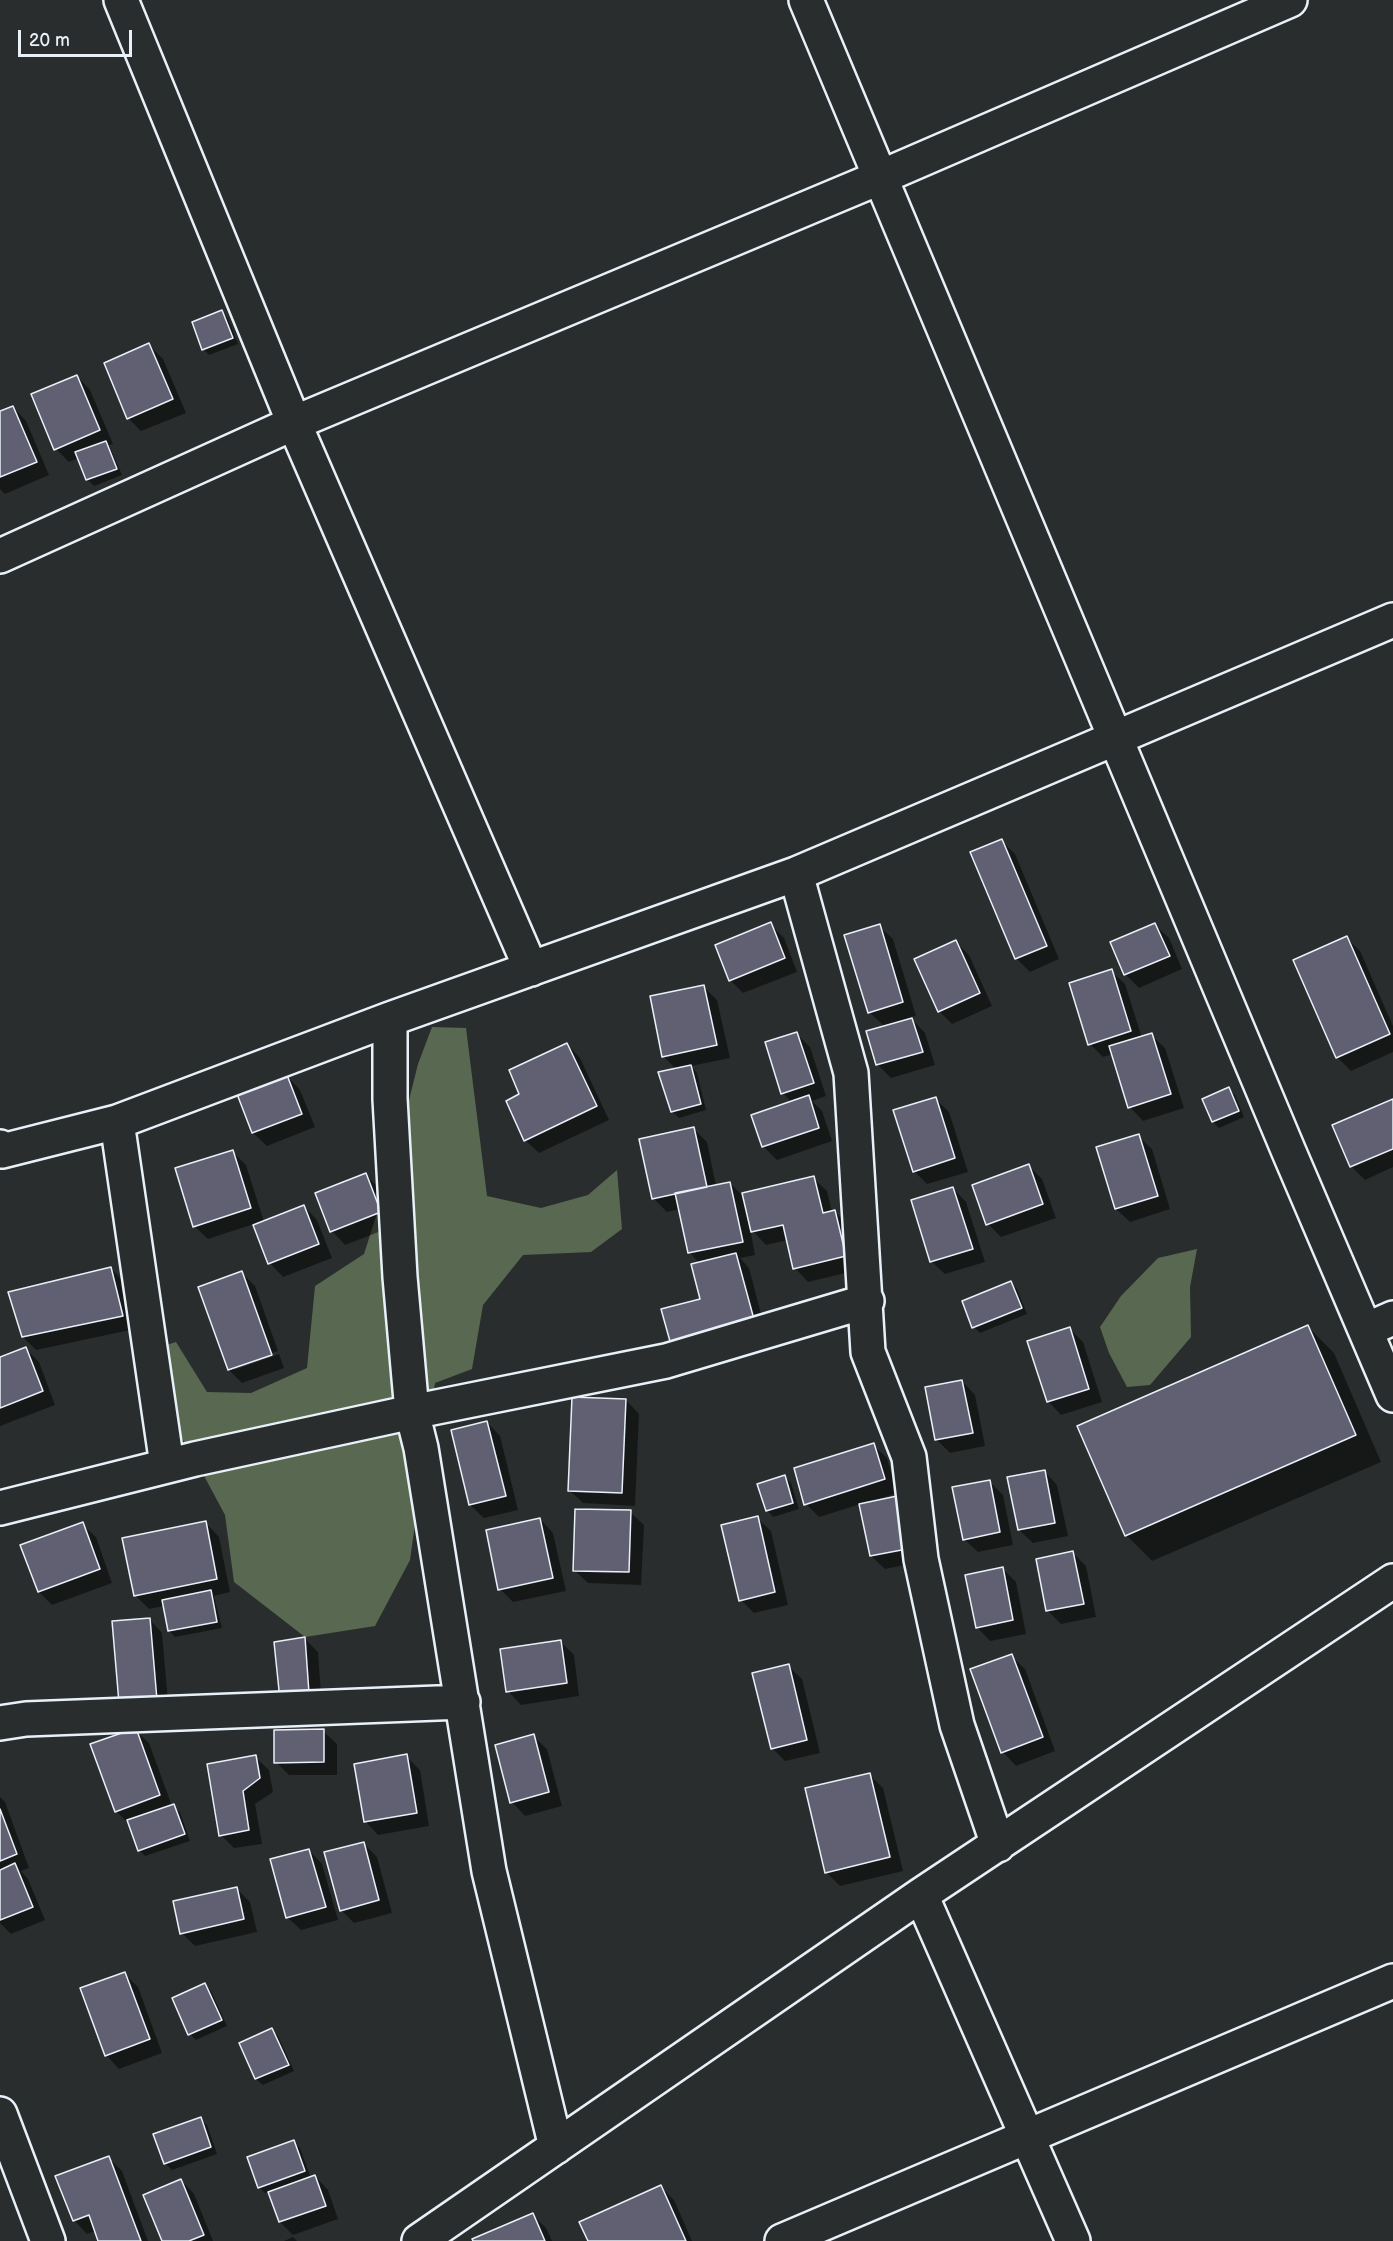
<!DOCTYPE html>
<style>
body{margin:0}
#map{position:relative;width:1393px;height:2241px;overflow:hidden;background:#2a2d2e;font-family:"Balsamiq Sans",sans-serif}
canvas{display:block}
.scale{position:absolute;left:18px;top:30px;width:114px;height:27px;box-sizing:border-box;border:3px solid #e8f1f8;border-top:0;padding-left:8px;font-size:18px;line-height:21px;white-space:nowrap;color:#e8f1f8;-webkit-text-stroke:4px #2a2d2e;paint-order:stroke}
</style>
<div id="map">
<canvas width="1393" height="2241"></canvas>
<div class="scale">20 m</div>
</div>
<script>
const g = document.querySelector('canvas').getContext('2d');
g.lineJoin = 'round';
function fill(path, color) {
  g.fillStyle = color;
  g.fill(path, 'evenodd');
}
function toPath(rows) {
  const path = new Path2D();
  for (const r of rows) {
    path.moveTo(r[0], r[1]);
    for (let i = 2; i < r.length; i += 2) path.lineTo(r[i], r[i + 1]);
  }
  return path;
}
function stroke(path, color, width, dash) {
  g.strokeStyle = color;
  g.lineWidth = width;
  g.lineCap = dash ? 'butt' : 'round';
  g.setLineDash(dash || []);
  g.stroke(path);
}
fill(toPath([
 [432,1027,466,1028,487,1196,541,1208,588,1195,617,1170,622,1229,591,1252,523,1255,483,1305,472,1369,435,1383,410,1560,375,1626,305,1637,234,1582,225,1515,195,1459,158,1401,151,1350,176,1342,207,1392,251,1393,307,1368,315,1286,364,1254,394,1160,418,1064],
 [1197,1249,1190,1287,1191,1337,1150,1385,1127,1387,1109,1353,1100,1327,1121,1296,1158,1258]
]), '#596850');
fill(toPath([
 [222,312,228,318,238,344,209,355,203,349],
 [149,345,163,359,186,413,141,431,128,418],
 [77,376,90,390,113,444,109,445,122,475,94,486,87,479,79,458,69,462,56,449],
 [13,407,26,421,49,475,5,494,0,489,0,413],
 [1002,841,1015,854,1059,959,1030,972,1017,959,972,853],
 [770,924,784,938,797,972,743,993,730,980],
 [1155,925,1169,938,1182,969,1139,988,1125,974,1112,943],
 [879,926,893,939,916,1016,910,1017,925,1033,935,1065,891,1078,877,1064,885,1027,869,1012],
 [1347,938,1360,951,1393,1026,1393,1052,1351,1071,1337,1057],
 [956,942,969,955,992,1006,952,1024,939,1011],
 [1111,971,1125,984,1142,1038,1151,1035,1165,1048,1184,1108,1143,1121,1130,1107,1113,1054,1103,1057,1090,1044],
 [703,986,717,1000,730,1058,691,1066,697,1073,706,1110,679,1118,673,1112,660,1073,677,1070,663,1056],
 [797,1034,810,1047,826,1096,812,1101,822,1111,832,1141,777,1160,763,1146,792,1103,783,1093],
 [567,1044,580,1058,609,1120,539,1153,525,1140,521,1095],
 [287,1076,300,1090,315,1127,267,1146,253,1133,239,1095],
 [1228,1089,1235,1095,1244,1117,1219,1128,1213,1122],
 [936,1099,949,1112,968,1172,927,1184,914,1171],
 [1393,1101,1393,1167,1365,1180,1351,1166],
 [694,1129,707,1142,716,1186,730,1183,745,1198,813,1178,827,1191,832,1212,835,1212,848,1225,858,1270,808,1282,795,1268,788,1240,766,1245,750,1228,755,1255,740,1258,749,1268,767,1337,702,1300,700,1264,690,1253,680,1209,667,1212,653,1198],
 [1138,1136,1152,1149,1170,1209,1130,1222,1116,1209],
 [233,1152,246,1165,264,1222,304,1206,317,1220,332,1258,283,1277,270,1263,254,1224,208,1239,194,1226],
 [1029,1166,1042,1179,1056,1218,1001,1237,988,1224],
 [366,1175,379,1188,394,1226,345,1245,332,1231],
 [953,1188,966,1202,985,1262,945,1274,931,1261],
 [111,1268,124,1282,135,1329,36,1350,23,1337],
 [241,1272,255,1286,278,1351,234,1366,234,1370,279,1354,284,1368,242,1383,229,1370],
 [1011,1283,1017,1289,1027,1314,980,1333,974,1327],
 [1308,1327,1334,1353,1381,1462,1152,1561,1126,1535],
 [1070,1329,1083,1342,1102,1402,1061,1415,1048,1401],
 [26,1349,39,1362,55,1405,0,1426,0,1359],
 [962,1381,975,1395,985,1446,950,1453,936,1439],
 [626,1400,639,1414,635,1506,583,1503,569,1490],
 [487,1422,500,1436,518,1510,484,1518,470,1505],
 [873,1445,887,1458,897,1493,876,1500,876,1502,920,1562,885,1569,871,1556,861,1504,819,1517,806,1504],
 [1044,1471,1057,1485,1068,1536,1033,1543,1019,1530],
 [785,1477,791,1483,799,1509,773,1517,767,1510],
 [989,1481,1003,1495,1013,1545,978,1552,964,1539],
 [630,1512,644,1525,641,1585,588,1583,574,1570],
 [757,1518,771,1531,788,1605,754,1613,741,1600],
 [540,1519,553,1533,566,1591,513,1602,500,1589],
 [206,1523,219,1537,230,1592,214,1596,222,1628,175,1637,169,1631,164,1606,149,1609,135,1595],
 [82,1524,96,1537,112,1583,52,1605,39,1592],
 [1073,1553,1086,1566,1096,1617,1061,1624,1048,1611,1038,1560],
 [1003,1569,1016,1582,1026,1634,990,1641,977,1627],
 [149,1619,162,1633,169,1713,134,1716],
 [305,1639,318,1652,322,1707,294,1712],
 [560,1641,574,1655,579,1696,521,1705,508,1691],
 [1011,1656,1025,1669,1055,1751,1016,1766,1003,1752],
 [788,1666,802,1679,820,1753,785,1761,772,1748],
 [135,1730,149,1743,172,1806,180,1812,190,1841,145,1856,139,1850,130,1825,116,1811],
 [323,1731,337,1744,337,1775,289,1775,276,1762],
 [533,1736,547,1749,562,1806,525,1816,512,1802],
 [406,1756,420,1770,429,1826,378,1835,365,1821],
 [255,1757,269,1770,273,1792,255,1804,262,1844,234,1848,221,1835],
 [869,1774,883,1788,903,1871,840,1886,827,1873],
 [0,1797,5,1802,29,1868,21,1871,28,1879,45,1920,11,1934,0,1923],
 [363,1843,377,1857,392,1913,354,1923,341,1910],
 [309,1850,322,1864,338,1920,301,1930,287,1917],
 [236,1888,250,1902,257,1932,195,1946,182,1933],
 [125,1974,138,1987,162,2053,119,2069,106,2055],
 [205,1985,211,1991,227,2026,196,2040,190,2034],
 [272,2030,278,2036,294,2071,263,2085,256,2079,241,2043],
 [200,2119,207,2125,217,2154,172,2170,165,2163],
 [294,2142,300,2148,311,2178,315,2176,328,2190,338,2219,293,2235,280,2222,270,2192,265,2193,259,2187],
 [109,2158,122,2171,148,2241,100,2241,96,2231,87,2234,74,2220],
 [181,2180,194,2194,213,2241,164,2241],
 [661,2187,674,2200,692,2241,589,2241],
 [533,2215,546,2228,552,2241,475,2241],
 [293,2237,297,2241,284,2241]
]), '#0007');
const building = toPath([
 [222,310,233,338,202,350,192,322,222,310],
 [149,343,173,399,127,419,104,363,149,343],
 [77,375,100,430,54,450,31,394,77,375],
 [13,406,37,462,0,477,0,411,13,406],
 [106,441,117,469,86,480,75,452,106,441],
 [1002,839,1047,946,1015,959,970,852,1002,839],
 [771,922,785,958,729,981,715,945,771,922],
 [1155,923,1170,956,1124,975,1110,942,1155,923],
 [880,924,903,1002,868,1013,844,935,880,924],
 [1347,936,1390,1034,1336,1058,1293,960,1347,936],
 [956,940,980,993,938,1012,914,959,956,940],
 [1112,969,1131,1031,1088,1045,1069,983,1112,969],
 [704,985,717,1045,662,1057,650,996,704,985],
 [912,1018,923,1052,876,1065,866,1031,912,1018],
 [797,1032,814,1083,781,1094,765,1042,797,1032],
 [1152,1033,1171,1094,1128,1108,1109,1046,1152,1033],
 [567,1043,597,1106,524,1141,506,1101,519,1094,509,1070,567,1043],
 [691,1065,701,1104,671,1112,658,1072,691,1065],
 [287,1075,302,1114,252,1133,237,1094,287,1075],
 [1229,1087,1239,1111,1212,1122,1202,1099,1229,1087],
 [809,1095,819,1128,762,1147,751,1115,809,1095],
 [936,1097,955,1158,913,1172,893,1110,936,1097],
 [1393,1099,1393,1149,1350,1167,1332,1125,1393,1099],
 [694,1127,707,1187,652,1199,639,1139,694,1127],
 [1139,1134,1158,1196,1115,1209,1096,1147,1139,1134],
 [233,1150,251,1208,193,1227,175,1168,233,1150],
 [1029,1164,1043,1204,986,1225,972,1185,1029,1164],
 [366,1173,381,1212,330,1232,315,1193,366,1173],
 [814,1176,823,1213,835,1210,846,1256,793,1269,783,1225,751,1232,742,1193,814,1176],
 [730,1182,743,1242,688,1253,675,1193,730,1182],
 [953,1187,973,1249,930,1262,911,1200,953,1187],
 [304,1205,319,1244,268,1264,253,1225,304,1205],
 [736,1253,755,1323,671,1345,661,1309,700,1299,691,1264,736,1253],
 [111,1267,123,1316,22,1337,8,1292,111,1267],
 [242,1271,272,1355,228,1370,198,1287,242,1271],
 [1011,1281,1022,1308,972,1328,962,1301,1011,1281],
 [1308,1325,1356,1435,1125,1536,1077,1426,1308,1325],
 [1070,1327,1089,1389,1047,1402,1027,1341,1070,1327],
 [26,1347,43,1391,0,1408,0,1357,26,1347],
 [962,1380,973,1433,935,1440,925,1387,962,1380],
 [572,1397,626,1399,622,1493,568,1491,572,1397],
 [487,1421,506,1496,469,1505,451,1430,487,1421],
 [874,1443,885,1479,804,1505,794,1468,874,1443],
 [1045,1470,1055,1523,1018,1530,1007,1477,1045,1470],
 [785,1475,793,1503,766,1511,757,1484,785,1475],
 [990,1480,1000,1532,963,1540,952,1487,990,1480],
 [897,1496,907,1549,870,1556,859,1504,897,1496],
 [575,1509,631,1510,629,1572,573,1571,575,1509],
 [758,1516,775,1592,739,1601,721,1525,758,1516],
 [540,1518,553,1578,498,1590,486,1530,540,1518],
 [206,1521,217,1579,134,1596,122,1538,206,1521],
 [83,1522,100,1569,38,1592,20,1545,83,1522],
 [1073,1551,1084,1604,1046,1611,1036,1559,1073,1551],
 [1003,1567,1013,1620,976,1628,965,1575,1003,1567],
 [211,1590,217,1622,168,1631,162,1600,211,1590],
 [150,1618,157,1700,119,1703,112,1621,150,1618],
 [305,1637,309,1693,280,1700,274,1642,305,1637],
 [561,1640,567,1683,506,1692,500,1649,561,1640],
 [1012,1654,1043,1737,1001,1753,970,1669,1012,1654],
 [789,1664,807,1740,771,1749,752,1673,789,1664],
 [136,1728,160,1795,115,1812,90,1744,136,1728],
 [324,1729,324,1762,274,1763,274,1730,324,1729],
 [534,1734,549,1792,510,1803,495,1745,534,1734],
 [407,1754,417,1813,364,1822,354,1764,407,1754],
 [256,1755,260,1778,243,1791,249,1830,219,1836,207,1764,256,1755],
 [870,1773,890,1857,825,1873,805,1788,870,1773],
 [174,1804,185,1834,138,1851,127,1820,174,1804],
 [0,1809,17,1854,0,1861,0,1809],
 [364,1842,379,1900,340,1911,324,1852,364,1842],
 [309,1849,326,1907,286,1918,270,1859,309,1849],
 [15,1863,33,1907,0,1920,0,1870,15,1863],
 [237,1887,244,1919,180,1934,173,1901,237,1887],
 [125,1972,150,2039,105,2056,80,1988,125,1972],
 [205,1983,222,2020,188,2035,172,1998,205,1983],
 [272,2028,289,2065,255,2079,239,2043,272,2028],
 [201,2117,211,2147,164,2164,153,2134,201,2117],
 [294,2140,305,2171,258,2188,247,2157,294,2140],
 [109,2156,141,2241,98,2241,89,2215,73,2221,55,2176,109,2156],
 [315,2175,326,2206,279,2222,268,2192,315,2175],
 [181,2179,204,2235,189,2241,162,2241,143,2195,181,2179],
 [661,2185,686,2241,588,2241,579,2222,661,2185],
 [533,2213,545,2241,473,2241,472,2239,533,2213]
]);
fill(building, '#616073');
stroke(building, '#e8f1f8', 1.5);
const minor = toPath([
 [121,0,294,423,531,969],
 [806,0,1289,1152,1393,1395],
 [0,556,294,423,881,177,1290,0],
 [796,874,851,1073,868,1352,909,1457,921,1559,957,1725,998,1845],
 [390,1019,390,1099,400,1277,412,1412,421,1448,489,1871,556,2147],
 [117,1122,167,1465],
 [0,1147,2,1151,117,1122,390,1019,796,874,1393,620],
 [1366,1330,1393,1318],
 [0,1508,195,1459,412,1412,666,1361,867,1301],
 [0,1723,26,1719,463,1702],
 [921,1895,1073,2241],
 [419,2241,921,1895,1393,1581],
 [782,2241,1393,1981]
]);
const major = toPath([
 [0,2114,48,2241]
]);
stroke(minor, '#e8f1f8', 38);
stroke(major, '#e8f1f8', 38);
stroke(minor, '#2a2d2e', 33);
stroke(major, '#2a2d2e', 33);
</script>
